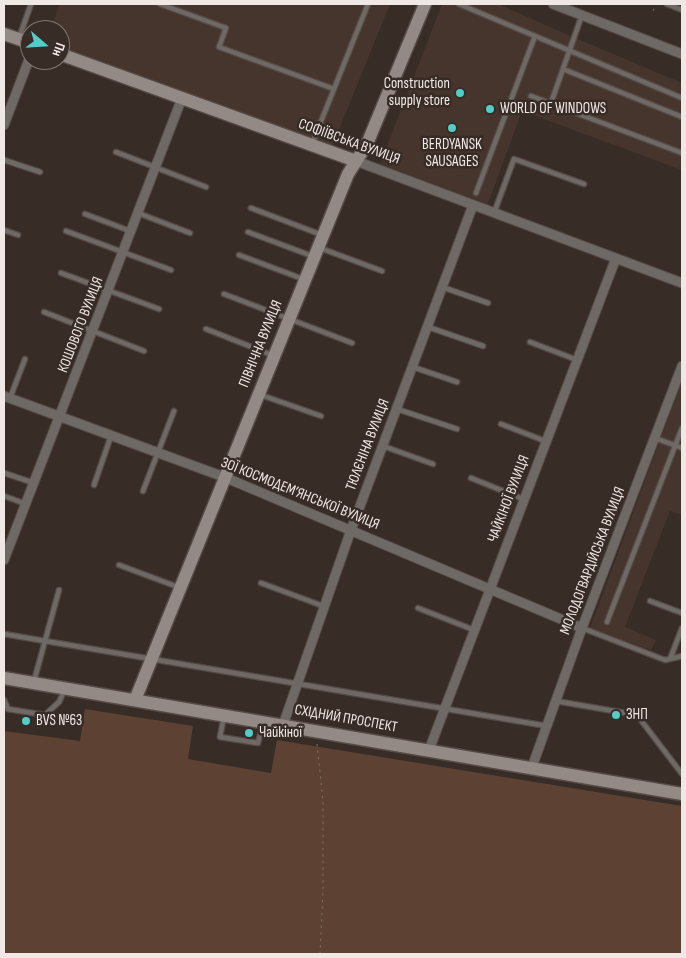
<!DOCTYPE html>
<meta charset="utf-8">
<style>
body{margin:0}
#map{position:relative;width:686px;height:958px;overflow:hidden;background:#372c26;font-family:"Sofia Sans Condensed",sans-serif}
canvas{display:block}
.frame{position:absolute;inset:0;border:5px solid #f0e8e5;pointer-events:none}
.north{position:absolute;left:20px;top:20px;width:50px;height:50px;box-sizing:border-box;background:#372c26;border:1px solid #817772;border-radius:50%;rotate:109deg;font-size:14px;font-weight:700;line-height:20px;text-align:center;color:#f0e8e5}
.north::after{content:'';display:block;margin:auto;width:18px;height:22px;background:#53cdca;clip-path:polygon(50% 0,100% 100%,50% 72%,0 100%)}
</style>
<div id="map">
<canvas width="686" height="958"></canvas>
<div class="frame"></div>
<div class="north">Пн</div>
</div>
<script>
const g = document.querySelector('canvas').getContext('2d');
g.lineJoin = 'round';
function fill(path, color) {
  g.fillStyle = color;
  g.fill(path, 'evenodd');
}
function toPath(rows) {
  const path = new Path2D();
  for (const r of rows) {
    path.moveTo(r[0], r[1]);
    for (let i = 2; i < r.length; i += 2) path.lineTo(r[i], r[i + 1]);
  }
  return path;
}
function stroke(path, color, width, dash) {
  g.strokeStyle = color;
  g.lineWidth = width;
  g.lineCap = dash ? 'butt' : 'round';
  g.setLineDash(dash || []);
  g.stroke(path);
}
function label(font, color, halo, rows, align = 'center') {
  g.font = font + ' "Sofia Sans Condensed",sans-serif';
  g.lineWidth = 5;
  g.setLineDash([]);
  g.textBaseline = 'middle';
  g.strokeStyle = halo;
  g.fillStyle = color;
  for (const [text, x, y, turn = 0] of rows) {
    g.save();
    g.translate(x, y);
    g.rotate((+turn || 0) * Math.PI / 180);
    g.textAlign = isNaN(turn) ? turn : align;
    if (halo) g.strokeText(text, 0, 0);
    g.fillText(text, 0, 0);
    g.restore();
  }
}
fill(toPath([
 [60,4,390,4,332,147,60,46,60,30,50,30],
 [442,4,498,4,568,35,682,83,682,170,522,111,488,204,380,164],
 [682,381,682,515,670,511,625,627,656,640,651,650,590,628]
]), '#46352d');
fill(toPath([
 [85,709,193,726,188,759,271,773,277,740,682,806,682,954,4,954,4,731,80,741]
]), '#5d4133');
const lane = toPath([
 [160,4,226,28,219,47,334,89],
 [459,4,682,98],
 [667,4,682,10],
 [19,38,31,4],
 [563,69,682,117],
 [531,96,682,153],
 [551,103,582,15],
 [312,144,368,4],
 [116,152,206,187],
 [4,160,40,172],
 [476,193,535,36],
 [251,208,322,235],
 [138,213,190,233],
 [494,213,514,159,584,184],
 [85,214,130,231],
 [4,230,18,235],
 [66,231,171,270],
 [248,232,312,256],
 [320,248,382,271],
 [239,255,303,279],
 [61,273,159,309],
 [442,287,488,303],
 [224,294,352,343],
 [44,312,144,351],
 [428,327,483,346],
 [206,329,272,355],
 [530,342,577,360],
 [413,367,457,382],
 [261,395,321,416],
 [10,398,25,359],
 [397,409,457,429],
 [501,424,545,441],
 [655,438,682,448],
 [383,446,433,464],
 [4,473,34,483],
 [471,478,523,499],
 [94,485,111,436],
 [143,491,174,411],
 [4,496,26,504],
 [119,565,178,587],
 [261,583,323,606],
 [650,601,682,613],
 [418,608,474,630],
 [607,622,682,428],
 [582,628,665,660,682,656],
 [4,634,547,726],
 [670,659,682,628],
 [34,681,59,590],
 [4,700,8,709,45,715,59,702,65,689],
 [556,701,637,715,682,774],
 [224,716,220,737,258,743,263,724]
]);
const street = toPath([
 [553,4,682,54],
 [4,125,30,57],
 [356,161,682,283],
 [4,396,224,477,582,628],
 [4,560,182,98],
 [283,725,351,530,473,205],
 [429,750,616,258],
 [532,767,582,628,682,366]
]);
const secondary = toPath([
 [4,34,30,43],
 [60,54,356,161],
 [4,678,682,794],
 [135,700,348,174,367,144,425,4]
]);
stroke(lane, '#554a45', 7);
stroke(street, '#554a45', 11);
stroke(secondary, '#554a45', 15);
stroke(toPath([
 [653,11,656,4],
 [317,744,323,801,323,891,320,954]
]), '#7a706b', 1, [2.5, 4]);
stroke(lane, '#6f6966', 4.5);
stroke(street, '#6f6966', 9);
stroke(secondary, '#938a85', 12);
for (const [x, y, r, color] of [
 [460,93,5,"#53cdca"],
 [490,109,5,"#53cdca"],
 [452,128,5,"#53cdca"],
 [616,715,5,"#53cdca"],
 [26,721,5,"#53cdca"],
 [249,733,5,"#53cdca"]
]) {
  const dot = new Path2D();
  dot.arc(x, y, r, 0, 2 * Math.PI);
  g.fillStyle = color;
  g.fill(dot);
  stroke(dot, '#372c26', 2);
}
label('15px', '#f0e8e5', '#372c26', [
 ["Construction",450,84,"right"],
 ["supply store",450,101,"right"],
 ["WORLD OF WINDOWS",500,109],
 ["BERDYANSK",452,145,"center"],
 ["SAUSAGES",452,162,"center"],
 ["ЗНП",626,715],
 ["BVS №63",36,721],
 ["Чайкіної",259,733]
], 'left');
label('15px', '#f0e8e5', '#372c26', [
 ["СОФІЇВСЬКА ВУЛИЦЯ",349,142,20],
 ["КОШОВОГО ВУЛИЦЯ",81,325,-69],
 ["ПІВНІЧНА ВУЛИЦЯ",261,344,-68],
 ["ТЮЛЄНІНА ВУЛИЦЯ",368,445,-69],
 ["ЗОЇ КОСМОДЕМ’ЯНСЬКОЇ ВУЛИЦЯ",300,494,22],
 ["ЧАЙКІНОЇ ВУЛИЦЯ",509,499,-69],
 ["МОЛОДОГВАРДІЙСЬКА ВУЛИЦЯ",593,561,-69],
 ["СХІДНИЙ ПРОСПЕКТ",346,719,10]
]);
</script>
